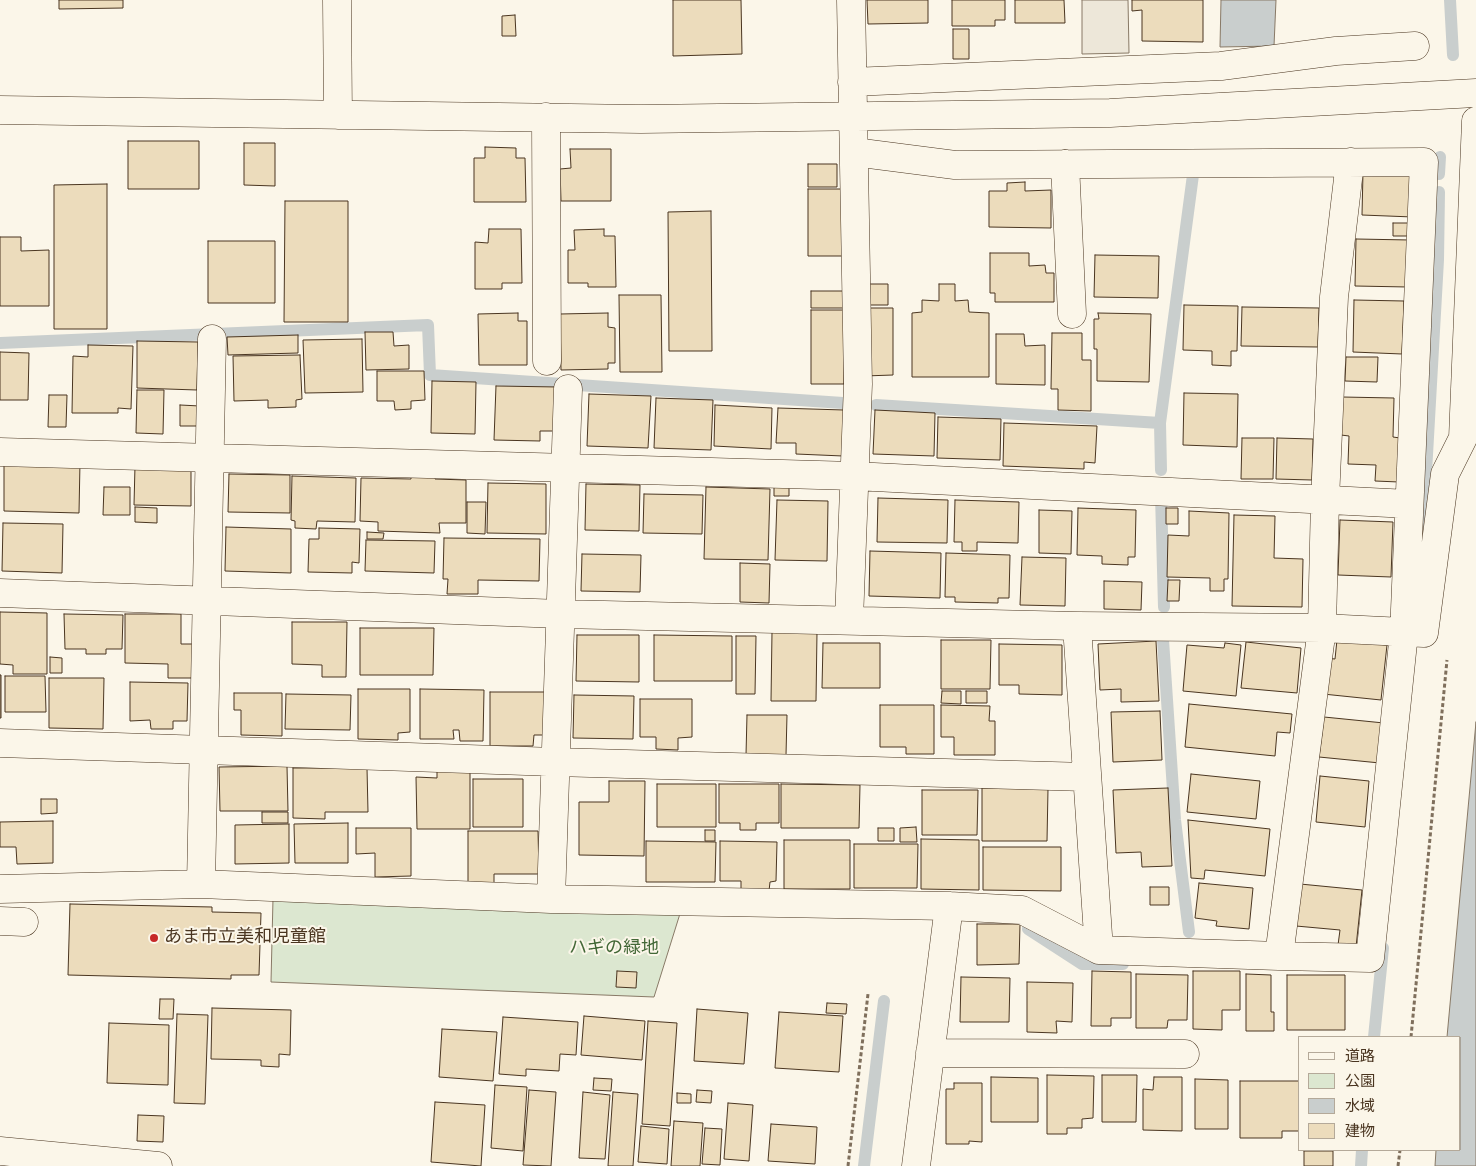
<!DOCTYPE html>
<meta charset="utf-8">
<style>
body{margin:0}
#map{position:relative;width:1476px;height:1166px;overflow:hidden;background:#fbf6e9;font-family:Overpass,"Noto Sans JP",sans-serif}
canvas{display:block}
.legend{position:absolute;left:1298px;top:1036px;width:162px;height:115px;box-sizing:border-box;background:#fbf6e9;border:1px solid #b4a999;margin:0;padding:6px 9px;list-style:none;font-size:15px;color:#4a3520}
.legend li{display:flex;align-items:center;gap:10px;height:25px}
.legend b{width:25px;border:1px solid #b4a999}
</style>
<div id="map">
<canvas width="1476" height="1166"></canvas>
<ul class="legend">
<li><b style="height:6px;background:#fbf6e9"></b>道路</li>
<li><b style="height:14px;background:#dce7d0"></b>公園</li>
<li><b style="height:14px;background:#c9cecd"></b>水域</li>
<li><b style="height:14px;background:#ecdcbc"></b>建物</li>
</ul>
</div>
<script>
const g = document.querySelector('canvas').getContext('2d');
g.lineJoin = 'round';
function fill(path, color) {
  g.fillStyle = color;
  g.fill(path, 'evenodd');
}
function toPath(rows) {
  const path = new Path2D();
  for (const r of rows) {
    path.moveTo(r[0], r[1]);
    for (let i = 2; i < r.length; i += 2) path.lineTo(r[i], r[i + 1]);
  }
  return path;
}
function stroke(path, color, width, dash) {
  g.strokeStyle = color;
  g.lineWidth = width;
  g.lineCap = dash ? 'butt' : 'round';
  g.setLineDash(dash || []);
  g.stroke(path);
}
function label(font, color, halo, rows, align = 'center') {
  g.font = font + ' Overpass,"Noto Sans JP",sans-serif';
  g.lineWidth = 4;
  g.setLineDash([]);
  g.textBaseline = 'middle';
  g.strokeStyle = halo;
  g.fillStyle = color;
  for (const [text, x, y, turn = 0] of rows) {
    g.save();
    g.translate(x, y);
    g.rotate((+turn || 0) * Math.PI / 180);
    g.textAlign = isNaN(turn) ? turn : align;
    if (halo) g.strokeText(text, 0, 0);
    g.fillText(text, 0, 0);
    g.restore();
  }
}
const green = toPath([
 [273,899,683,904,654,997,271,982,273,899]
]);
fill(green, '#dce7d0');
stroke(green, '#887966', 1);
const parking = toPath([
 [1082,0,1128,0,1129,53,1082,54,1082,0]
]);
fill(parking, '#ede7d9');
stroke(parking, '#887966', 1);
const water = toPath([
 [1221,0,1276,0,1274,46,1220,47,1221,0],
 [1476,722,1476,1166,1435,1166,1436,1150,1460,1150,1460,1037,1447,1037,1476,722]
]);
fill(water, '#c9cecd');
stroke(water, '#887966', 1);
stroke(toPath([
 [1450,0,1453,55],
 [1439,174,1440,157],
 [0,343,428,325,430,375,843,403],
 [876,405,1160,423],
 [1161,470,1160,423,1193,175],
 [1161,495,1164,607],
 [1421,561,1438,260,1439,192],
 [1163,640,1175,820,1189,932],
 [1028,929,1082,964,1123,964],
 [1374,1037,1383,948],
 [864,1166,884,1001],
 [1361,1166,1362,1150]
]), '#c9cecd', 12);
const building = toPath([
 [59,0,123,0,123,8,59,9,59,0],
 [673,0,741,0,742,54,673,56,673,0],
 [867,0,928,0,928,23,868,24,867,0],
 [952,0,1005,0,1005,20,995,20,995,26,952,26,952,0],
 [1015,0,1064,0,1065,23,1015,23,1015,0],
 [1132,0,1203,0,1203,42,1142,41,1142,10,1132,11,1132,0],
 [515,15,516,36,502,36,502,16,515,15],
 [953,29,969,29,969,59,953,59,953,29],
 [128,141,199,141,199,189,128,189,128,141],
 [244,143,275,143,275,186,244,185,244,143],
 [485,147,516,148,516,158,525,158,526,202,474,202,474,158,485,158,485,147],
 [570,149,611,149,611,201,561,201,560,169,571,168,570,149],
 [808,164,837,164,837,187,808,187,808,164],
 [1363,172,1413,174,1413,217,1362,215,1363,172],
 [1025,182,1025,191,1051,190,1051,228,989,227,989,191,1007,191,1007,183,1025,182],
 [107,184,107,329,54,329,54,185,107,184],
 [808,189,843,189,844,256,808,256,808,189],
 [285,201,348,201,348,322,284,322,285,201],
 [711,211,712,351,669,351,668,212,711,211],
 [1393,223,1411,223,1411,236,1393,236,1393,223],
 [489,229,521,229,522,283,502,283,502,289,475,289,475,242,488,243,489,229],
 [604,229,604,236,615,236,616,287,588,287,588,283,568,283,568,250,575,250,574,230,604,229],
 [0,237,21,237,21,251,49,250,49,306,0,306,0,237],
 [1356,239,1410,240,1408,287,1355,286,1356,239],
 [208,241,275,241,275,303,208,303,208,241],
 [990,253,1029,253,1029,266,1045,265,1046,273,1054,273,1054,302,995,302,995,293,990,293,990,253],
 [1095,255,1159,256,1158,298,1094,297,1095,255],
 [866,284,888,284,888,305,865,305,866,284],
 [939,284,955,284,955,301,968,300,969,312,989,313,989,377,912,377,912,313,922,312,922,300,939,301,939,284],
 [811,291,845,291,845,308,811,308,811,291],
 [619,295,661,295,662,372,620,372,619,295],
 [1354,300,1404,301,1402,354,1353,352,1354,300],
 [1184,305,1238,306,1237,351,1231,351,1231,366,1212,365,1212,351,1183,350,1184,305],
 [1242,307,1319,308,1318,347,1241,346,1242,307],
 [863,308,893,308,893,375,864,376,863,308],
 [811,310,844,310,844,384,811,384,811,310],
 [518,313,518,321,527,321,527,365,479,365,478,314,518,313],
 [608,313,608,327,615,328,615,363,608,363,608,369,561,370,560,314,608,313],
 [1098,313,1151,314,1149,382,1097,381,1097,349,1094,349,1094,319,1099,319,1098,313],
 [365,332,393,332,394,346,409,345,409,369,366,370,365,332],
 [1052,333,1082,333,1082,360,1091,360,1091,411,1058,410,1058,389,1051,389,1052,333],
 [996,334,1024,334,1025,346,1045,345,1045,385,996,384,996,334],
 [298,335,298,353,228,355,227,337,298,335],
 [362,339,363,392,305,393,303,340,362,339],
 [137,341,198,342,197,390,137,388,137,341],
 [88,345,133,346,131,409,118,408,118,413,72,413,73,356,88,357,88,345],
 [0,352,29,353,28,400,0,400,0,352],
 [300,355,302,399,296,400,296,407,268,408,268,400,234,401,233,356,300,355],
 [1346,357,1378,357,1377,382,1345,381,1346,357],
 [377,371,424,371,425,400,411,401,411,409,395,410,394,401,377,401,377,371],
 [432,381,476,382,475,434,431,433,432,381],
 [496,386,558,387,557,431,540,431,540,441,494,440,496,386],
 [137,390,164,390,163,434,136,433,137,390],
 [1184,393,1238,394,1237,447,1183,445,1184,393],
 [589,394,651,396,648,448,587,446,589,394],
 [49,395,67,395,66,427,48,427,49,395],
 [1342,397,1394,398,1393,437,1400,438,1399,482,1375,481,1376,465,1348,464,1349,436,1341,435,1342,397],
 [656,398,713,400,711,450,654,448,656,398],
 [180,405,200,406,200,426,180,426,180,405],
 [715,405,772,408,771,449,714,446,715,405],
 [778,408,844,410,843,456,796,454,796,443,776,443,778,408],
 [875,410,935,413,934,456,873,454,875,410],
 [938,417,1001,419,1000,460,937,458,938,417],
 [1004,423,1097,426,1095,463,1084,462,1084,469,1003,466,1004,423],
 [1242,438,1274,438,1273,479,1241,479,1242,438],
 [1277,438,1313,439,1312,480,1276,479,1277,438],
 [4,461,80,462,79,513,4,511,4,461],
 [135,466,191,467,191,506,134,505,135,466],
 [411,471,436,472,435,479,466,480,466,523,439,523,440,533,378,531,378,522,360,521,361,478,411,479,411,471],
 [229,474,290,475,290,513,228,512,229,474],
 [292,476,356,478,355,522,317,521,316,529,295,528,295,521,291,520,292,476],
 [488,483,546,484,546,534,487,533,488,483],
 [586,484,640,485,639,531,585,530,586,484],
 [774,484,789,484,789,496,774,496,774,484],
 [104,487,130,487,130,515,103,515,104,487],
 [706,487,770,489,768,560,704,559,706,487],
 [644,494,703,495,702,534,643,533,644,494],
 [878,498,948,500,947,543,877,542,878,498],
 [777,500,828,501,827,561,775,560,777,500],
 [955,500,1019,502,1018,543,977,542,977,551,962,551,962,542,954,542,955,500],
 [467,502,486,502,485,534,467,533,467,502],
 [135,507,157,508,157,523,135,522,135,507],
 [1078,508,1136,510,1135,557,1128,557,1128,565,1102,564,1102,556,1077,555,1078,508],
 [1166,508,1178,508,1178,524,1166,524,1166,508],
 [1039,510,1072,511,1071,554,1039,553,1039,510],
 [1189,511,1229,513,1228,579,1224,579,1224,591,1210,591,1210,578,1167,577,1168,535,1189,536,1189,511],
 [1234,515,1275,516,1274,558,1303,559,1302,607,1232,606,1234,515],
 [1340,520,1393,522,1391,577,1338,575,1340,520],
 [3,523,63,524,62,573,2,571,3,523],
 [226,527,291,529,291,573,225,571,226,527],
 [319,528,360,529,359,563,352,562,352,573,308,572,309,539,319,539,319,528],
 [367,532,384,533,383,539,367,539,367,532],
 [444,538,540,539,539,581,478,580,478,594,447,594,448,579,443,579,444,538],
 [366,540,435,541,434,573,365,571,366,540],
 [870,551,941,553,940,598,869,596,870,551],
 [946,553,1010,555,1009,598,998,598,998,603,955,602,955,597,945,597,946,553],
 [582,554,641,555,640,592,581,591,582,554],
 [1022,557,1066,558,1065,606,1020,605,1022,557],
 [740,563,770,564,769,603,740,602,740,563],
 [1168,580,1180,580,1179,601,1167,601,1168,580],
 [1104,581,1142,582,1141,610,1104,609,1104,581],
 [0,612,47,613,47,674,13,674,13,665,0,664,0,612],
 [64,614,123,615,122,649,106,649,106,654,86,654,86,649,65,649,64,614],
 [125,614,181,614,181,644,196,644,196,678,168,678,168,664,125,663,125,614],
 [292,622,347,622,346,677,322,677,322,665,292,664,292,622],
 [360,628,434,628,433,675,360,675,360,628],
 [772,632,817,632,816,701,771,701,772,632],
 [577,635,639,635,639,682,576,681,577,635],
 [654,635,732,636,732,681,654,681,654,635],
 [736,636,756,636,755,694,736,694,736,636],
 [941,640,991,640,990,689,941,689,941,640],
 [1337,640,1387,645,1381,700,1323,694,1326,658,1335,659,1337,640],
 [1156,641,1159,701,1121,702,1121,689,1100,690,1098,644,1156,641],
 [1246,642,1301,648,1297,693,1241,688,1246,642],
 [823,643,880,643,880,688,822,688,823,643],
 [1225,643,1241,645,1236,696,1183,691,1187,645,1224,648,1225,643],
 [999,644,1062,645,1062,695,1019,694,1019,685,999,685,999,644],
 [50,657,62,658,62,673,50,673,50,657],
 [0,675,1,675,1,718,0,718,0,675],
 [5,676,45,676,46,712,5,712,5,676],
 [49,678,104,678,103,729,49,728,49,678],
 [130,682,188,683,187,721,173,721,173,729,151,729,150,720,130,721,130,682],
 [358,689,410,689,410,732,398,733,398,740,358,739,358,689],
 [420,689,484,690,483,741,460,741,459,730,453,730,454,739,420,739,420,689],
 [942,691,961,691,961,704,941,703,942,691],
 [966,691,987,691,987,703,966,703,966,691],
 [490,692,548,692,547,735,534,735,533,746,490,746,490,692],
 [234,693,282,693,282,736,241,735,241,710,234,710,234,693],
 [286,694,351,695,350,730,285,729,286,694],
 [574,695,634,696,633,739,573,738,574,695],
 [640,699,692,699,692,737,678,738,678,750,656,749,656,737,640,737,640,699],
 [1189,704,1292,714,1290,733,1277,732,1275,756,1185,747,1189,704],
 [880,705,934,705,934,754,906,754,906,747,880,747,880,705],
 [941,705,990,706,989,721,995,721,995,755,954,755,954,737,941,737,941,705],
 [1160,711,1162,760,1113,762,1111,712,1160,711],
 [747,715,787,715,786,755,746,755,747,715],
 [1324,717,1384,723,1380,763,1319,757,1324,717],
 [287,766,288,811,220,811,219,767,287,766],
 [293,768,367,768,368,812,325,812,325,819,293,818,293,768],
 [437,770,470,770,470,829,417,829,416,777,437,778,437,770],
 [1191,774,1260,781,1256,819,1187,812,1191,774],
 [1320,776,1369,781,1365,827,1316,822,1320,776],
 [473,779,523,779,523,827,473,827,473,779],
 [609,781,645,781,644,856,579,855,579,802,609,802,609,781],
 [657,784,716,784,716,827,657,827,657,784],
 [719,784,779,784,779,823,756,823,756,830,740,830,740,823,719,823,719,784],
 [781,784,860,785,859,828,781,828,781,784],
 [982,788,1048,789,1047,841,982,841,982,788],
 [1168,788,1172,866,1142,867,1141,852,1116,853,1113,790,1168,788],
 [922,790,978,790,977,835,922,835,922,790],
 [41,799,57,799,57,813,41,814,41,799],
 [262,812,288,812,288,823,262,823,262,812],
 [1188,820,1270,829,1265,876,1205,870,1204,879,1191,878,1188,820],
 [53,821,53,863,17,864,16,847,0,847,0,822,53,821],
 [348,823,348,863,295,863,294,824,348,823],
 [289,824,289,863,235,864,235,825,289,824],
 [916,827,917,842,900,842,900,828,916,827],
 [356,828,411,828,411,876,375,877,375,853,356,854,356,828],
 [878,828,894,828,894,841,878,841,878,828],
 [705,830,715,830,715,841,705,841,705,830],
 [468,831,538,831,539,874,494,874,494,883,468,884,468,831],
 [921,839,979,840,979,890,921,889,921,839],
 [784,840,850,840,850,889,784,889,784,840],
 [646,841,716,842,715,882,646,882,646,841],
 [720,841,777,842,776,881,770,882,769,891,741,891,741,881,720,881,720,841],
 [854,844,918,844,917,888,854,888,854,844],
 [983,847,1061,847,1061,891,983,890,983,847],
 [1199,883,1253,888,1249,929,1216,926,1217,921,1195,918,1199,883],
 [1300,884,1362,890,1356,947,1338,945,1340,930,1296,926,1300,884],
 [1150,887,1169,887,1169,905,1150,905,1150,887],
 [70,904,212,907,212,912,261,913,259,975,231,975,231,979,68,975,70,904],
 [977,924,1020,924,1019,964,977,965,977,924],
 [617,971,637,972,636,988,616,987,617,971],
 [1092,971,1131,972,1131,1018,1111,1018,1111,1026,1091,1026,1092,971],
 [1193,971,1240,971,1240,1010,1222,1010,1222,1030,1193,1029,1193,971],
 [1136,974,1188,975,1187,1020,1168,1020,1167,1028,1136,1028,1136,974],
 [1246,974,1271,975,1271,1012,1274,1012,1274,1031,1246,1031,1246,974],
 [1287,975,1345,975,1345,1030,1287,1030,1287,975],
 [961,977,1010,978,1009,1022,960,1022,961,977],
 [1027,982,1073,983,1072,1022,1056,1021,1057,1033,1027,1032,1027,982],
 [160,999,174,999,173,1019,159,1019,160,999],
 [827,1003,847,1004,846,1014,826,1013,827,1003],
 [212,1008,291,1010,290,1055,279,1054,279,1067,261,1066,261,1060,211,1059,212,1008],
 [697,1009,748,1013,744,1064,694,1061,697,1009],
 [779,1012,843,1016,839,1072,775,1068,779,1012],
 [177,1014,208,1015,205,1104,174,1103,177,1014],
 [584,1016,645,1021,642,1060,581,1055,584,1016],
 [503,1017,578,1022,576,1055,560,1054,559,1071,526,1069,526,1076,499,1074,503,1017],
 [648,1021,677,1023,670,1126,642,1124,648,1021],
 [109,1023,169,1025,168,1085,107,1083,109,1023],
 [442,1029,497,1032,493,1081,439,1077,442,1029],
 [1047,1075,1094,1076,1093,1118,1082,1119,1082,1128,1067,1128,1067,1134,1047,1134,1047,1075],
 [1102,1075,1137,1075,1136,1122,1102,1122,1102,1075],
 [991,1077,1038,1078,1038,1122,991,1122,991,1077],
 [1154,1077,1182,1077,1182,1131,1143,1130,1143,1089,1153,1090,1154,1077],
 [594,1078,612,1079,611,1091,593,1090,594,1078],
 [1195,1079,1228,1080,1228,1129,1195,1129,1195,1079],
 [1240,1081,1300,1081,1300,1131,1282,1131,1282,1138,1240,1138,1240,1081],
 [954,1083,982,1083,982,1142,969,1141,969,1144,946,1144,946,1089,954,1089,954,1083],
 [495,1085,527,1087,523,1151,491,1148,495,1085],
 [529,1090,556,1092,551,1166,523,1165,529,1090],
 [697,1090,712,1091,711,1103,696,1102,697,1090],
 [583,1092,610,1095,605,1159,579,1158,583,1092],
 [613,1092,638,1094,633,1166,608,1166,613,1092],
 [677,1093,691,1094,691,1103,677,1103,677,1093],
 [435,1102,485,1105,481,1166,431,1162,435,1102],
 [728,1103,753,1105,749,1161,724,1159,728,1103],
 [138,1115,164,1116,163,1142,137,1141,138,1115],
 [674,1121,703,1123,700,1166,671,1166,674,1121],
 [771,1124,817,1127,815,1164,768,1161,771,1124],
 [641,1126,669,1129,667,1164,638,1162,641,1126],
 [705,1128,722,1129,720,1165,702,1164,705,1128],
 [1304,1151,1333,1151,1333,1166,1304,1166,1304,1151]
]);
fill(building, '#ecdcbc');
stroke(building, '#4a3520', 1);
const minor = toPath([
 [337,0,338,115],
 [852,82,1221,66,1336,51,1415,46],
 [0,110,641,119,1110,113,1476,93],
 [546,117,547,361],
 [854,152,955,165,1424,162,1404,633,1370,958,1279,956],
 [1065,164,1072,314],
 [0,452,854,476,1409,504],
 [0,593,561,614,1077,626,1322,628,1424,633,1445,474,1463,438,1476,121],
 [849,620,858,384,851,0],
 [0,743,555,762,1087,777],
 [201,884,212,339],
 [0,889,201,884,551,899,949,906,1022,910,1099,950,1077,626],
 [551,899,568,389],
 [0,921,24,922],
 [1099,950,1279,956,1322,628,1325,500,1334,297,1350,162],
 [930,1053,1185,1054],
 [0,1151,158,1166],
 [916,1166,949,906]
]);
stroke(minor, '#4a3520', 29);
stroke(toPath([
 [1411,1037,1447,660],
 [848,1166,868,994],
 [1398,1166,1400,1150]
]), '#7f6f5c', 3, [4, 2.5]);
stroke(minor, '#fbf6e9', 28);
for (const [x, y, r, color] of [
 [154,938,5,"#c62828"]
]) {
  const dot = new Path2D();
  dot.arc(x, y, r, 0, 2 * Math.PI);
  g.fillStyle = color;
  g.fill(dot);
  stroke(dot, '#fbf6e9', 2);
}
label('18px', '#4a3520', '#fbf6e9', [
 ["あま市立美和児童館",164,938]
], 'left');
label('18px', '#436837', '#fbf6e9', [
 ["ハギの緑地",614,949]
]);
</script>
